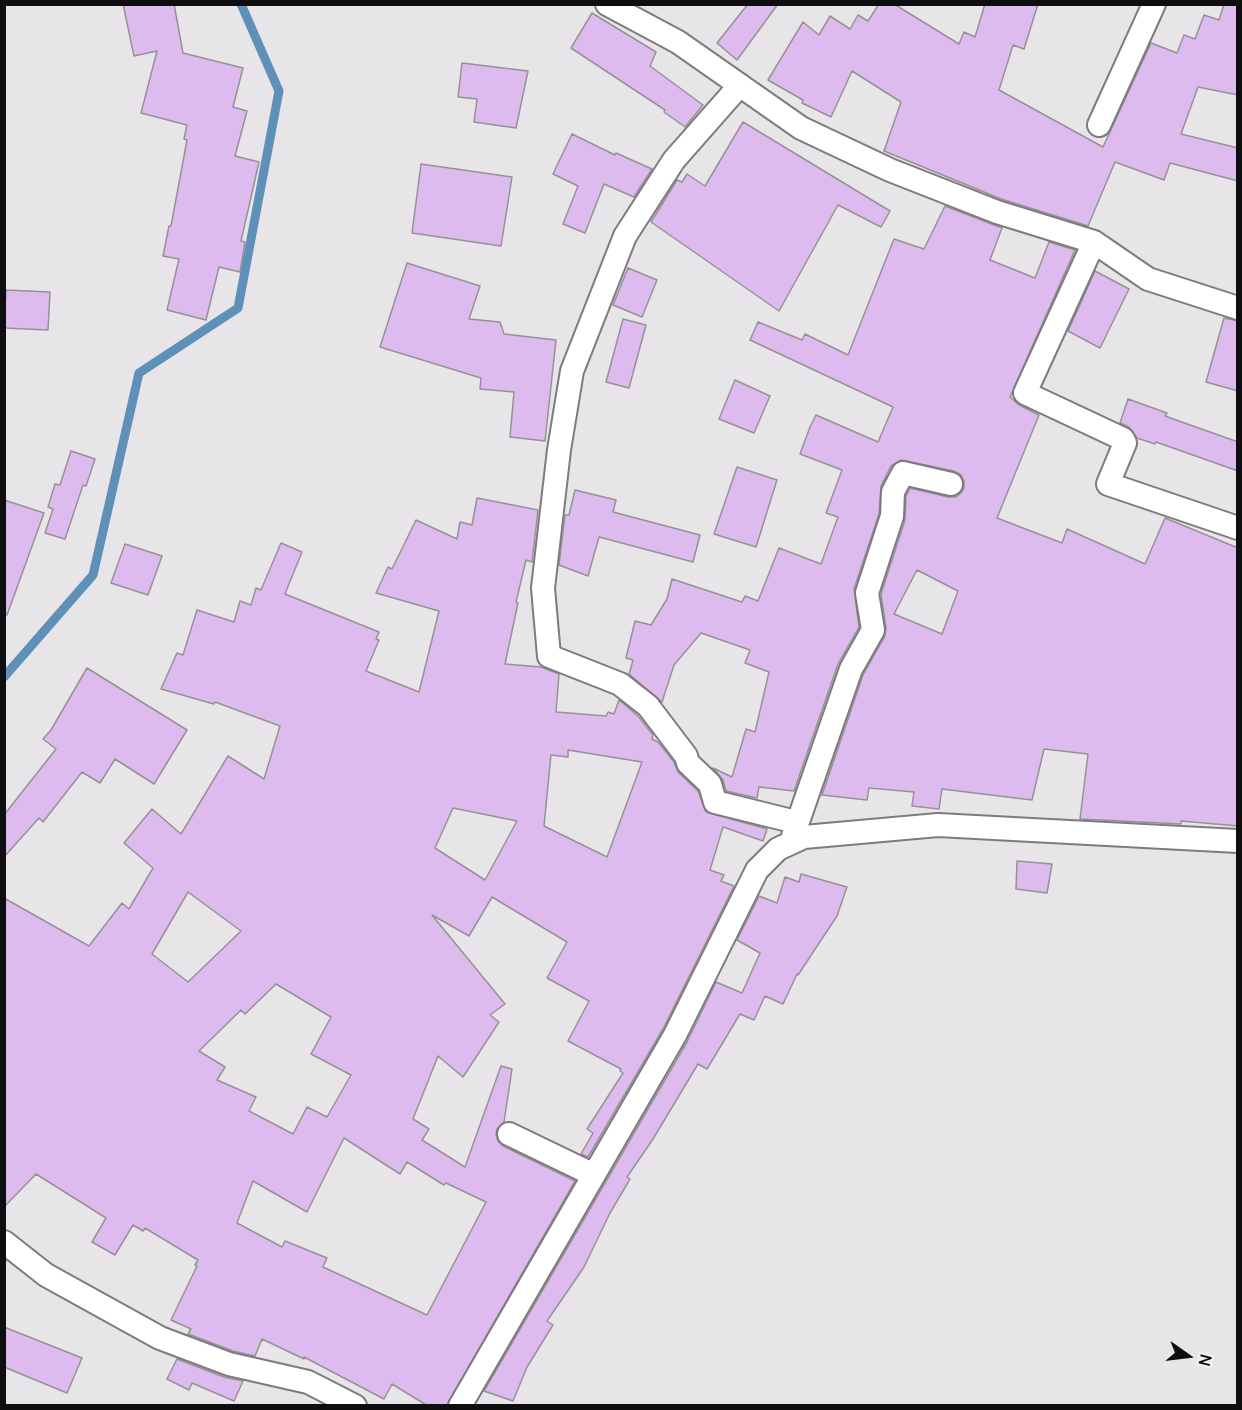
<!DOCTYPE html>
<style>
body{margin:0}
#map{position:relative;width:1242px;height:1410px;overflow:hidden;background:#e8e5e9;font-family:Manrope,sans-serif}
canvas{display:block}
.frame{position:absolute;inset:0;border:6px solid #0e0d0f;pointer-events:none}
.north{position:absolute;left:1158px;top:1326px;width:60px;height:60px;-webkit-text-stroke:4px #f5f2f7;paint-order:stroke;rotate:104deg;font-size:16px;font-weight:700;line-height:24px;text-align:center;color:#0e0d0f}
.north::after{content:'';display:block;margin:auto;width:21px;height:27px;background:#0e0d0f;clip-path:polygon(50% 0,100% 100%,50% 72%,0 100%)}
</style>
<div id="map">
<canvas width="1242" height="1410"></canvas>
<div class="frame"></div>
<div class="north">N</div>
</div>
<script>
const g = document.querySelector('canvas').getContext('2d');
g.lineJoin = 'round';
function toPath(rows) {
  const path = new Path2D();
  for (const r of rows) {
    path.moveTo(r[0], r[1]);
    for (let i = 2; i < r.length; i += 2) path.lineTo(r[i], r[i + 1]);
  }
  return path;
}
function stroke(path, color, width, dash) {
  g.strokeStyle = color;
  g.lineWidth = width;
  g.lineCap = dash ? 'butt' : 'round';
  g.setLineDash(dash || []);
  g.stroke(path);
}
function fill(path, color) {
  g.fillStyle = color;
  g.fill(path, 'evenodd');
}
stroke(toPath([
 [4,677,93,575,139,373,238,308,279,91,241,4]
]), '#5f91b8', 9);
const building = toPath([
 [123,4,174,4,183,53,243,68,233,107,247,111,235,156,259,162,241,241,245,242,240,272,219,267,206,320,167,310,179,259,163,256,169,226,171,226,187,140,184,139,187,125,141,113,157,51,134,56,123,4],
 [748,4,778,4,737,60,717,43,748,4],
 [879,4,894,4,959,44,964,32,975,37,985,4,1038,4,1024,49,1013,45,999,90,1103,147,1151,43,1177,53,1184,35,1195,39,1204,15,1219,20,1224,4,1238,4,1238,95,1198,87,1181,134,1238,148,1238,181,1170,163,1164,180,1115,162,1088,226,1001,199,884,151,901,102,852,71,831,117,802,103,803,100,768,80,803,22,819,35,830,16,850,29,858,15,868,21,879,4],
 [592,13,656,52,650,66,703,105,685,127,664,112,665,110,571,48,592,13],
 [462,63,528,71,516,128,474,122,477,99,458,97,462,63],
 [743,122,890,211,881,227,838,205,779,311,651,222,677,180,682,182,687,174,705,186,743,122],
 [572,134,615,155,616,153,652,169,634,197,604,184,585,233,563,224,578,186,553,174,572,134],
 [421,164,512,177,501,246,412,233,421,164],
 [945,206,1002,228,990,260,1035,278,1049,242,1075,250,1010,397,1019,405,1039,415,997,518,1062,543,1067,529,1145,564,1165,518,1238,548,1238,826,1181,821,1181,824,1080,819,1088,754,1044,749,1032,800,942,789,939,809,912,806,914,792,869,788,867,800,822,795,863,675,885,636,886,628,881,594,905,520,906,496,910,488,948,497,956,497,961,493,964,488,964,481,961,475,954,471,901,460,891,466,881,486,879,514,854,589,859,627,838,664,794,791,759,787,757,798,726,791,723,780,713,768,732,777,746,729,755,732,769,672,745,663,750,650,701,633,674,665,662,702,629,674,633,660,626,658,635,621,651,625,667,599,672,579,742,602,745,596,758,601,779,548,821,564,838,517,826,513,842,470,800,454,810,427,816,415,878,442,893,407,750,340,758,322,802,340,805,334,848,355,894,239,924,249,945,206],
 [917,570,958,591,942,634,894,614,917,570],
 [407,263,480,286,469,319,500,322,504,334,556,340,545,441,510,437,514,392,480,389,481,378,380,347,407,263],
 [628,268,657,280,642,317,613,305,628,268],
 [1095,271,1129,289,1100,348,1068,331,1095,271],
 [6,290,50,292,48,330,4,328,6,290],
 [1224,318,1238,321,1238,391,1206,382,1224,318],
 [623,319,646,325,629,388,606,382,623,319],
 [735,380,770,396,754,433,719,419,735,380],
 [1128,399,1167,413,1165,416,1238,442,1238,471,1156,442,1155,444,1137,438,1129,427,1120,423,1128,399],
 [71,451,95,459,86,486,83,485,65,539,45,533,53,509,48,507,55,484,60,485,71,451],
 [737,467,777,480,756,547,714,534,737,467],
 [575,490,616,500,613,512,700,535,693,562,599,537,588,576,559,565,565,515,569,515,575,490],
 [477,498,538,510,532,562,526,560,516,602,518,603,505,664,541,667,559,674,556,712,606,716,608,712,614,714,619,700,638,716,653,735,652,739,658,742,674,762,678,772,698,791,706,812,767,829,763,841,723,827,710,870,724,875,721,881,734,886,663,1029,588,1157,581,1154,593,1133,587,1129,623,1073,620,1071,621,1069,568,1041,589,1001,547,978,567,942,492,897,469,936,432,915,505,1004,490,1015,499,1022,463,1077,438,1056,413,1119,429,1129,422,1140,465,1167,501,1066,512,1069,504,1122,497,1129,496,1134,498,1141,503,1146,575,1181,446,1406,428,1406,392,1384,384,1399,304,1357,304,1359,262,1339,255,1356,233,1351,188,1334,191,1329,171,1320,197,1266,195,1265,198,1260,145,1228,143,1231,133,1225,115,1255,92,1242,106,1218,36,1174,4,1207,4,898,89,946,122,903,129,909,153,868,124,843,152,809,181,834,228,756,264,779,280,726,215,702,214,704,161,689,177,653,183,655,197,610,234,622,240,601,251,605,256,588,261,590,281,543,302,552,285,594,379,632,376,639,379,640,366,671,419,692,439,611,376,593,388,567,392,569,416,520,457,539,460,522,472,525,477,498],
 [568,750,642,762,607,857,544,826,551,755,568,757,568,750],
 [453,808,517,821,485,880,435,848,453,808],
 [188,892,241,931,188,982,152,954,188,892],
 [276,984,331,1017,311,1054,351,1075,327,1117,307,1107,293,1134,249,1111,256,1097,217,1080,225,1067,199,1051,241,1010,245,1014,276,984],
 [344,1138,400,1174,407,1162,444,1185,446,1183,486,1202,427,1315,323,1267,327,1258,285,1241,282,1247,237,1223,253,1181,307,1212,344,1138],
 [4,500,44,513,7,615,4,615,4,500],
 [125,544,162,556,148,595,111,583,125,544],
 [87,668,187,730,154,784,115,759,100,783,82,772,43,822,39,818,4,857,4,815,56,749,43,739,51,730,87,668],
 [1017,861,1052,864,1047,893,1016,889,1017,861],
 [801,874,847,887,837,916,798,975,797,974,783,1004,765,996,754,1020,740,1014,707,1069,698,1064,653,1139,627,1177,630,1179,610,1213,584,1267,547,1321,553,1325,527,1367,513,1401,484,1391,687,1042,716,982,742,993,760,953,737,940,759,896,777,903,785,877,799,882,801,874],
 [4,1327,82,1358,67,1393,4,1367,4,1327],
 [177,1359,224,1377,243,1381,234,1401,192,1383,189,1390,167,1379,177,1359]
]);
fill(building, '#debbee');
stroke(building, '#959296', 1.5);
const street = toPath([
 [607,4,678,42,801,128,890,170,997,212,1094,242,1025,393,1123,439,1125,443,1108,484,1238,528],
 [740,85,674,160,625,236,572,371,559,450,543,588,549,656,620,684,648,706,686,756,688,763,710,784,715,802,796,822],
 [1099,125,1154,4],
 [1094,242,1148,279,1238,308],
 [793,836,851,669,873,630,867,593,892,516,893,492,903,473,951,484],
 [509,1134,594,1175],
 [4,1242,46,1275,160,1338,229,1364,308,1382,355,1406],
 [460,1406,675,1035,757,870,778,849,804,837,938,825,1238,841]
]);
stroke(street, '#7e7b7f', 26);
stroke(street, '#fff', 22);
</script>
